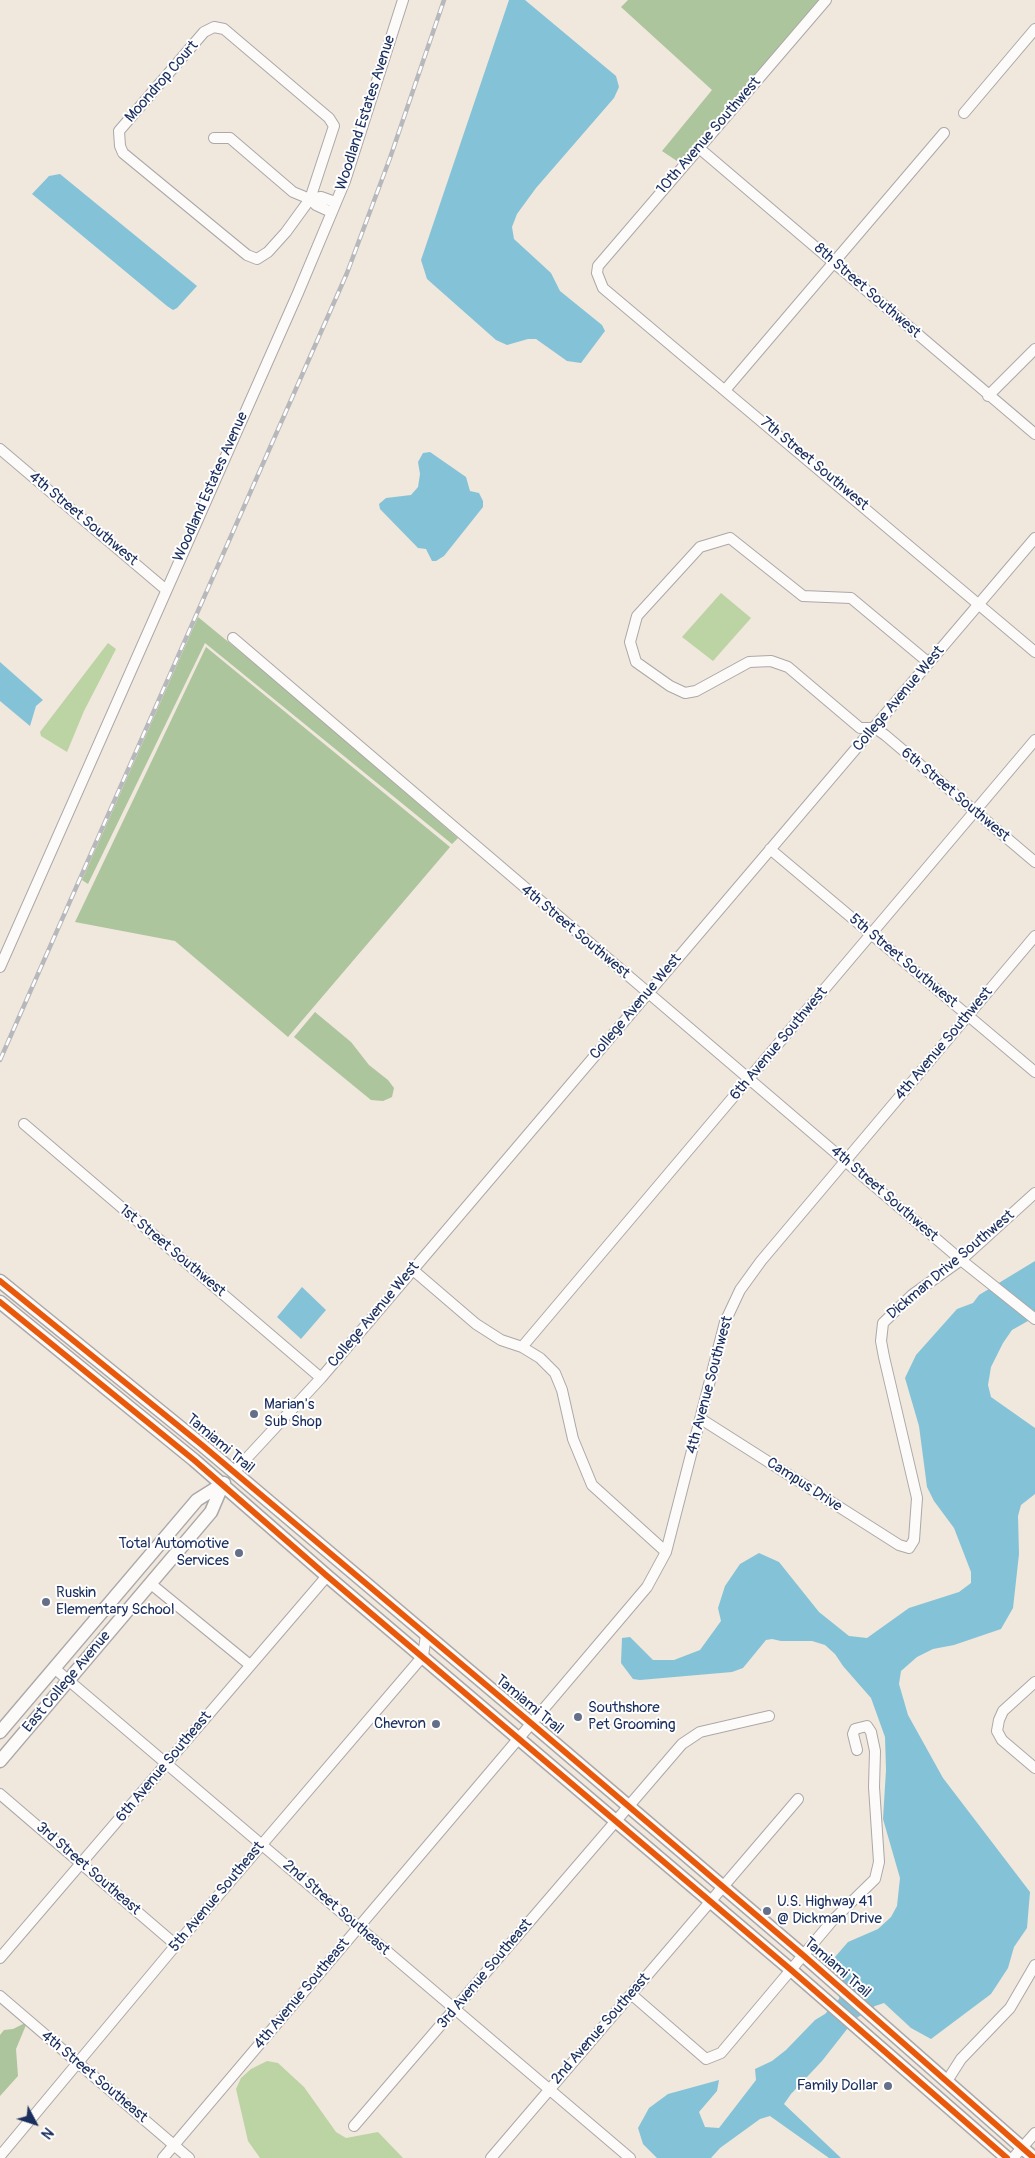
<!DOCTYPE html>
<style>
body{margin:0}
#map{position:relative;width:1035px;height:2158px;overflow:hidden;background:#f0e7dd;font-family:Pangolin,sans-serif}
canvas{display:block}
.north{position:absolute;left:10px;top:2098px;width:50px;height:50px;-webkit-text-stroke:4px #fff;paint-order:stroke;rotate:130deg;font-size:14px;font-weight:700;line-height:20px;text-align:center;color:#1b2f5e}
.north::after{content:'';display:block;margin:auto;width:18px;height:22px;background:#1b2f5e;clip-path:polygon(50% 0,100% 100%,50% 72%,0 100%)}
</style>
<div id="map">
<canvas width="1035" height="2158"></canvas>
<div class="north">N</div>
</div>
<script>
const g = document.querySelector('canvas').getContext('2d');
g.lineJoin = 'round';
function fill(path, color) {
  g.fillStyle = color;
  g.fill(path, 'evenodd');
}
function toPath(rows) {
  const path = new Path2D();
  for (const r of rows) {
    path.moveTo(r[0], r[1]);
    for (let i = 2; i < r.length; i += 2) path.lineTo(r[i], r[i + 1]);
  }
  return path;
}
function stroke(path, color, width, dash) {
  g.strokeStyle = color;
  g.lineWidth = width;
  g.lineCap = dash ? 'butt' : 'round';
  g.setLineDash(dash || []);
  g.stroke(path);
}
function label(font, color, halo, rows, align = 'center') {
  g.font = font + ' Pangolin,sans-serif';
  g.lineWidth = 4;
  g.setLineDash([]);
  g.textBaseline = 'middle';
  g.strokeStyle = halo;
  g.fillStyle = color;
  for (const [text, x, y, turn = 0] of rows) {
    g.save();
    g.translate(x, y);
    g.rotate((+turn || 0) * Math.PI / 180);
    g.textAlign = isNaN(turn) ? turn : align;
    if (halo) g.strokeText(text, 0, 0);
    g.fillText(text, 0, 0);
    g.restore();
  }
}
fill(toPath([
 [721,593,751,618,713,661,682,637],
 [108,643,116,649,84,711,67,752,41,736,40,732],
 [267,2061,278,2063,304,2087,336,2132,346,2138,378,2132,403,2158,260,2158,248,2141,236,2089,241,2078,251,2069]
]), '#bcd4a4');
fill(toPath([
 [628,0,819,0,680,163,662,151,712,90,621,7],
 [198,617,276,681,458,838,452,844,205,643,88,884,82,880],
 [206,647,450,847,288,1037,175,941,75,922],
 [315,1012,351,1042,369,1065,388,1080,394,1088,392,1097,383,1101,371,1100,294,1037],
 [25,2023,26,2025,16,2049,18,2076,0,2096,0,2035,4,2030,13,2029]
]), '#acc59c');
fill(toPath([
 [509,0,525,0,616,76,619,87,614,98,536,188,517,214,512,227,514,239,551,273,560,291,602,325,605,331,581,363,567,361,536,339,528,339,507,345,496,340,427,279,421,260],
 [60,174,197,286,177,308,173,310,167,306,32,194,49,176],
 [430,452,466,477,470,491,479,493,483,501,483,507,444,556,436,561,432,561,426,549,418,548,380,509,379,504,386,498,411,495,418,487,420,474,418,462,423,453],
 [0,662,43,700,36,706,30,726,0,701],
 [1035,1261,1035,1317,1012,1330,1003,1343,991,1367,988,1385,991,1397,1035,1428,1035,1494,1021,1505,1018,1516,1019,1554,1013,1608,1001,1629,954,1645,933,1649,917,1657,901,1671,899,1684,908,1715,943,1778,1030,1892,1027,1928,1014,1947,1008,1968,991,1994,931,2039,911,2028,884,2003,875,2006,855,2019,822,2061,791,2094,784,2104,841,2158,829,2158,770,2116,760,2119,720,2148,711,2158,657,2158,643,2144,638,2128,649,2108,668,2094,719,2080,717,2091,699,2112,705,2127,719,2128,756,2080,755,2069,772,2061,786,2050,815,2020,825,2014,839,1999,843,1976,835,1957,848,1942,878,1929,891,1917,897,1906,900,1878,883,1819,886,1770,885,1737,871,1698,843,1666,835,1654,825,1645,812,1641,781,1641,772,1639,766,1640,743,1668,732,1672,640,1680,633,1679,621,1663,622,1638,630,1637,653,1660,674,1660,700,1650,721,1621,718,1608,725,1586,740,1564,759,1553,779,1562,819,1612,849,1636,867,1638,909,1608,959,1592,971,1583,971,1572,954,1528,934,1501,927,1487,919,1426,905,1378,916,1355,957,1309,973,1303,979,1295],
 [302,1287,326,1310,301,1339,277,1317]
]), '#84c3d7');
const minor = toPath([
 [826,0,598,266,597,273,603,288,1035,652],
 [964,113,1035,29],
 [214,138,230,138,293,192,310,199,316,205,331,212],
 [699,148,1035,434],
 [310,199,334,126,329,118,224,29,214,27,204,32,119,131,120,146,123,153,247,255,257,259,268,252,286,232,310,199,321,197,335,202],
 [726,389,944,133],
 [988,396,1035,349],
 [0,449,165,589],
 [233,638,961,1260,1035,1319],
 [929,663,851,598,803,596,730,538,700,547,637,616,630,642,636,662,670,686,685,693,696,691,749,662,771,661,788,667,860,728,875,728,885,735,1035,862],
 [770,849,1035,1072],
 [0,967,298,293,345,181,403,0],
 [24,1124,321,1378],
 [413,1270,476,1324,501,1340,522,1347,540,1358,555,1373,562,1390,573,1439,592,1485,666,1552],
 [522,1347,1035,740],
 [701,1419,899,1545,909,1548,914,1540,917,1498,884,1357,881,1341,883,1323,912,1295,961,1260,1035,1193],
 [234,1472,321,1378,1035,538],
 [151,1584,250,1665],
 [54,1668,630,2158],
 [1035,1682,1003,1711,999,1720,997,1731,1002,1740,1035,1768],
 [0,1794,176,1945],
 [0,1958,327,1576],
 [631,1994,706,2059,721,2053,832,1921,875,1879,879,1862,874,1787,875,1751,871,1732,867,1726,855,1729,853,1734,857,1750],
 [0,1996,189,2158],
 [947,2081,961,2059,1010,2008,1035,1965],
 [354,2126,682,1744,700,1732,769,1716],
 [0,2156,176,1945,423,1656,426,1635],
 [163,2158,647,1587,666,1552,725,1322,740,1290,761,1261,1035,936],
 [491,2158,798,1799],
 [1013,2158,1035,2133]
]);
const major = toPath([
 [0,1281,202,1445,531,1723,803,1955,1034,2158],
 [0,1302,194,1460,327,1576,790,1969,1007,2158],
 [0,1732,197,1500,224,1483],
 [0,1761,211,1512,223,1484]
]);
stroke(minor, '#aba8a9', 12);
stroke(major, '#aba8a9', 15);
stroke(minor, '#fdfbfa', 10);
stroke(major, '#fdfbfa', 12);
const rail = toPath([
 [0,1060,347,273,390,158,444,0]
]);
stroke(rail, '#b7b8bc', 4.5);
stroke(rail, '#fff', 2.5, [8]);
stroke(toPath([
 [0,1281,202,1445,531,1723,803,1955,1034,2158],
 [0,1302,194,1460,327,1576,790,1969,1007,2158]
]), '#e8590c', 6);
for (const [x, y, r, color] of [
 [254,1414,5,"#666f8a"],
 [239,1553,5,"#666f8a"],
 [46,1602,5,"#666f8a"],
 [578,1717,5,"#666f8a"],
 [436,1724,5,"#666f8a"],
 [767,1911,5,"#666f8a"],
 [888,2086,5,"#666f8a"]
]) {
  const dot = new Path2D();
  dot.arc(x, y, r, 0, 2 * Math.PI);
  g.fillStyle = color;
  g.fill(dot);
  stroke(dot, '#fff', 2);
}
label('15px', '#1b2f5e', '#fff', [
 ["Moondrop Court",162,82,-49],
 ["Woodland Estates Avenue",366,113,-72],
 ["10th Avenue Southwest",709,136,-49],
 ["8th Street Southwest",867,291,41],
 ["7th Street Southwest",814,464,40],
 ["Woodland Estates Avenue",211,487,-66],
 ["4th Street Southwest",83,519,40],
 ["College Avenue West",899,699,-50],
 ["6th Street Southwest",955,795,40],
 ["4th Street Southwest",575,932,40],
 ["5th Street Southwest",903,961,40],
 ["College Avenue West",636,1007,-50],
 ["6th Avenue Southwest",779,1044,-50],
 ["4th Avenue Southwest",944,1044,-50],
 ["4th Street Southwest",884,1194,41],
 ["1st Street Southwest",172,1251,40],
 ["Dickman Drive Southwest",951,1265,-40],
 ["College Avenue West",374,1315,-50],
 ["4th Avenue Southwest",710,1385,-75],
 ["Tamiami Trail",220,1444,40],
 ["Campus Drive",804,1485,33],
 ["East College Avenue",67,1682,-50],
 ["Tamiami Trail",529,1705,40],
 ["6th Avenue Southeast",164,1767,-50],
 ["3rd Street Southeast",88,1869,41],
 ["5th Avenue Southeast",217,1897,-50],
 ["2nd Street Southeast",336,1908,41],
 ["Tamiami Trail",837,1968,41],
 ["3rd Avenue Southeast",485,1974,-50],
 ["4th Avenue Southeast",302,1994,-50],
 ["2nd Avenue Southeast",601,2029,-49],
 ["4th Street Southeast",94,2077,40]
]);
label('15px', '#1b2f5e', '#fff', [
 ["Marian's",264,1405],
 ["Sub Shop",264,1422],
 ["Total Automotive",229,1544,"right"],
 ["Services",229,1561,"right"],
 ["Ruskin",56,1593],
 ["Elementary School",56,1610],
 ["Southshore",588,1708],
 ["Pet Grooming",588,1725],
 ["Chevron",426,1724,"right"],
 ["U.S. Highway 41",777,1902],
 ["@ Dickman Drive",777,1919],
 ["Family Dollar",878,2086,"right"]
], 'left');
</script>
